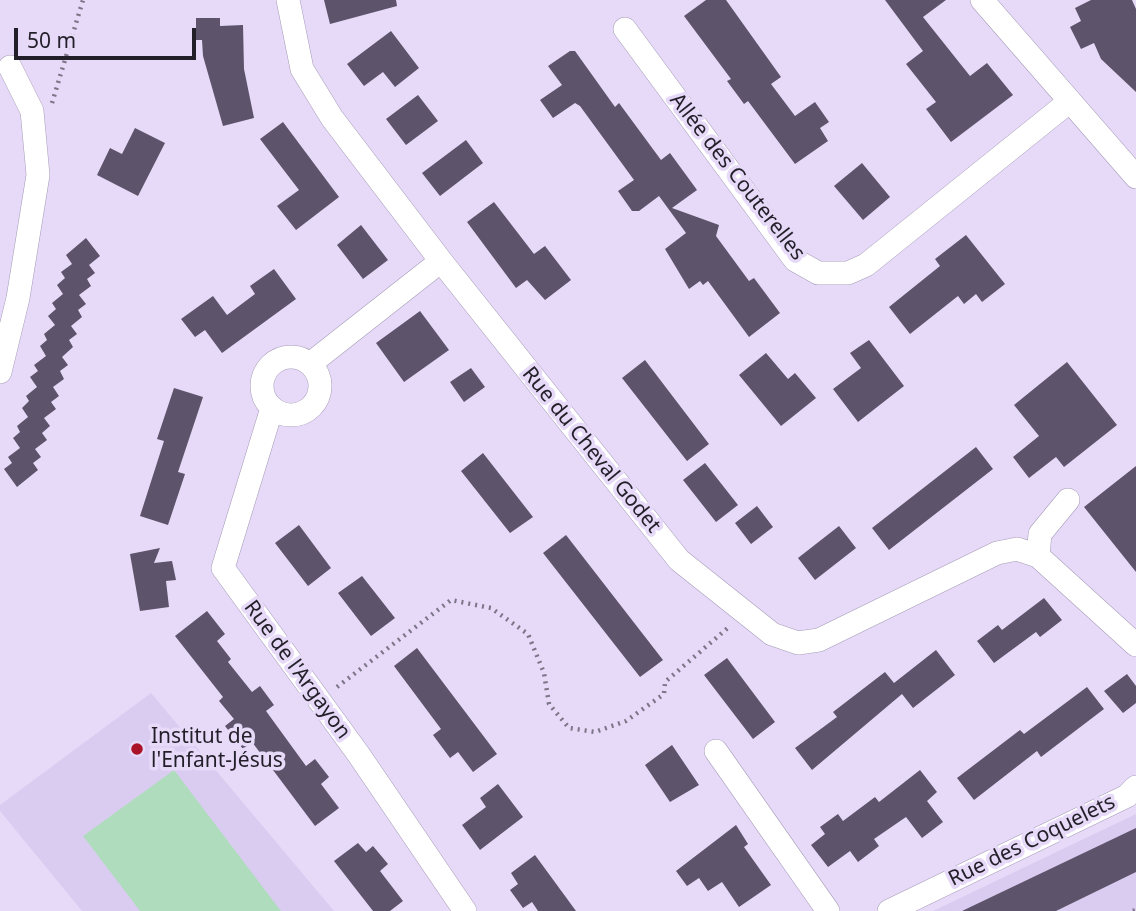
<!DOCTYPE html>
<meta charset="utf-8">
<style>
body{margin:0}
#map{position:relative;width:1136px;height:911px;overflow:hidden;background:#e6daf8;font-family:"Noto Sans",sans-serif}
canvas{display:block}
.scale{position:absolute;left:14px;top:28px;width:182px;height:32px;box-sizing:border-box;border:4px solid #231f29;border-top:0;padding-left:9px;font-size:21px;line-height:24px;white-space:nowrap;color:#231f29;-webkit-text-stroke:5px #e6daf8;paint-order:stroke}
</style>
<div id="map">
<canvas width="1136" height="911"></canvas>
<div class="scale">50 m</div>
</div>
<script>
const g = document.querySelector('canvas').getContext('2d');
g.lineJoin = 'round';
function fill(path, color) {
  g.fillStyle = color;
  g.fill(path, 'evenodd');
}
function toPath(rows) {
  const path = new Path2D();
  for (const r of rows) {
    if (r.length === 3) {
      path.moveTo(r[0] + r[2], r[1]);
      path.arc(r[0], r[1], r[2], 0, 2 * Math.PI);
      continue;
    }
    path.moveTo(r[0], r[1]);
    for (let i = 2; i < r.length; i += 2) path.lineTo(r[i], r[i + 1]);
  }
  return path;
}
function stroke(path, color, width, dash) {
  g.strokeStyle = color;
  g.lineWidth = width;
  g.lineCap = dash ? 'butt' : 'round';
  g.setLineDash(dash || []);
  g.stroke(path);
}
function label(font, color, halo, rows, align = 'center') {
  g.font = font + ' "Noto Sans",sans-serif';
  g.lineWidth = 7;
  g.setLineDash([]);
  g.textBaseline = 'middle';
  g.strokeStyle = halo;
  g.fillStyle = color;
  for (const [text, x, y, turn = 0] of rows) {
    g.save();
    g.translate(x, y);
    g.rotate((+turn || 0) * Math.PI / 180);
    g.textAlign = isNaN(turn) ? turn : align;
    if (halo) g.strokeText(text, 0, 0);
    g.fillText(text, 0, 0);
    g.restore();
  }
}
fill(toPath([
 [151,693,334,911,82,911,0,811,0,805],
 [1136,814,1136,911,933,911]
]), '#daccf0');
fill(toPath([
 [174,770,281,911,140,911,83,836]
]), '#b0dcbe');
fill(toPath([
 [324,0,396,0,397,6,330,24],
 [706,0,726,0,781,77,771,84,795,116,815,102,829,122,820,128,828,141,795,164,748,101,744,104,727,81,731,79,684,16],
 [885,0,946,0,923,17,970,76,987,63,1013,95,951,142,926,109,936,102,906,64,923,51],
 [1091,0,1132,0,1136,9,1136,92,1101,59,1094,43,1081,49,1070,27,1081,21,1075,8],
 [196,18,220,18,220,26,243,25,244,69,254,118,223,126,203,56,202,40,196,40],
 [391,31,419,68,395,87,383,72,364,86,347,64],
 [570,51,575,51,615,107,619,103,661,160,670,153,697,190,672,208,719,225,716,236,749,281,754,278,780,313,749,337,708,281,703,285,700,281,689,289,665,249,686,233,659,196,639,211,632,211,618,191,634,180,580,106,575,103,553,118,540,100,562,85,548,66],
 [418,95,438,121,406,145,386,119],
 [283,122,339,197,296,230,277,206,299,190,260,139],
 [135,128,165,143,138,196,97,175,110,148,122,154],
 [466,140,483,163,440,196,422,173],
 [862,163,890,197,863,220,834,186],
 [494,202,534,254,545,246,571,280,545,300,527,280,516,288,467,222],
 [361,225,388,260,363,279,337,245],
 [966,235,1005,284,982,302,976,294,964,304,958,296,910,334,889,307,940,266,935,259],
 [86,238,100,256,89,265,95,273,87,279,91,286,79,295,86,304,78,310,82,317,71,326,77,334,69,340,73,347,62,357,68,365,60,371,64,379,53,387,59,396,51,402,56,409,44,418,50,426,42,433,47,440,35,449,41,457,33,463,38,470,17,487,4,469,12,463,8,457,20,448,13,438,20,432,17,426,28,417,22,408,29,401,26,396,37,387,30,377,38,371,34,365,46,356,40,346,47,340,44,334,55,325,48,316,56,309,52,303,63,294,57,285,65,278,61,272,72,264,66,255],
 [274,269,296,299,222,353,205,330,195,337,181,319,213,296,227,315,255,294,250,286],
 [420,311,449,350,404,382,376,343],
 [869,340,904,386,858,422,833,389,861,368,850,353],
 [766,353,788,379,795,373,816,398,781,426,739,375],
 [645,360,709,444,687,461,622,378],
 [1067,362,1117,425,1064,467,1056,457,1029,478,1013,457,1039,436,1014,405],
 [471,368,485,387,464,402,450,382],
 [174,388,203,397,178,472,185,474,168,525,140,516,164,441,157,439],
 [976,447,993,469,889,550,872,528],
 [483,453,533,517,510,533,461,471],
 [705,463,738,505,716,522,683,480],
 [1136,466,1136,572,1084,507],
 [757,506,773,527,751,544,735,523],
 [299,525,331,568,308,586,275,543],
 [839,526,856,548,815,580,798,558],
 [566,535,663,660,640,677,543,553],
 [160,548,154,563,172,561,176,580,166,581,169,607,140,611,130,554],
 [362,576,395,618,371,636,338,593],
 [1044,598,1062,620,1040,637,1036,632,994,663,977,641,998,625,1002,630],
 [207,611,225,634,217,641,231,659,228,662,252,692,260,686,274,705,266,711,306,766,315,759,329,777,321,784,339,808,315,826,252,742,243,749,225,726,234,719,219,701,223,697,175,636],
 [417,648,497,754,473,772,458,752,450,758,433,735,441,729,394,666],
 [936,650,955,675,913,708,902,694,812,770,795,748,837,717,833,712,885,672,894,683],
 [727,658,775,722,753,739,704,675],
 [1127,674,1136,686,1136,703,1123,713,1104,691],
 [1087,687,1104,709,1041,757,1037,751,974,800,957,778,1020,730,1024,734],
 [672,745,699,785,670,802,645,765],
 [920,770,937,792,927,801,943,822,922,838,906,817,874,839,879,846,858,862,850,851,828,867,811,845,825,834,820,827,838,814,843,821,875,797,879,802],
 [498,784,523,817,480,850,462,825,486,807,480,798],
 [736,825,748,844,744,847,771,885,739,907,722,882,708,891,699,878,687,886,676,871],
 [1136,828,1136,872,1056,911,962,911],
 [358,843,366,852,373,846,388,864,380,871,403,901,390,911,373,911,334,861],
 [535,855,576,911,538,911,532,902,523,908,510,890,518,884,511,873]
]), '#5d536b');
const minor = toPath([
 [288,0,302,69,332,118,441,261,679,560,772,634,798,643,819,640,997,553,1017,549,1038,556,1136,645],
 [982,0,1136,177],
 [625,29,795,260,818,273,848,273,866,265,1070,101],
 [291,386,29],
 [310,364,441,261],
 [0,372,18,298,38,175,32,111,10,67],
 [272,408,223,568,359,755,465,911],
 [1038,556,1040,534,1068,500],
 [716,751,828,911],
 [889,911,1127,796,1136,787]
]);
stroke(minor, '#a59bb6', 24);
stroke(toPath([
 [52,103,83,0],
 [337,687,451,600,491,608,528,634,544,673,549,704,569,728,595,732,626,721,664,694,665,682,730,626],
 [1133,911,1136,910]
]), '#7c7588', 4.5, [2, 5]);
stroke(minor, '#fff', 23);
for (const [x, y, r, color] of [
 [137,749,7,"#a91227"]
]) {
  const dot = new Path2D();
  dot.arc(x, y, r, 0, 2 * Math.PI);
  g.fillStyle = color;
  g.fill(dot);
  stroke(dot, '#e6daf8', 2.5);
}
label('21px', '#231f29', '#e6daf8', [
 ["Allée des Couterelles",737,177,52],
 ["Rue du Cheval Godet",591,450,51],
 ["Rue de l'Argayon",297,670,54],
 ["Rue des Coquelets",1032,841,-26]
]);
label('21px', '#231f29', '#e6daf8', [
 ["Institut de",151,737],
 ["l'Enfant-Jésus",151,761]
], 'left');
</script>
